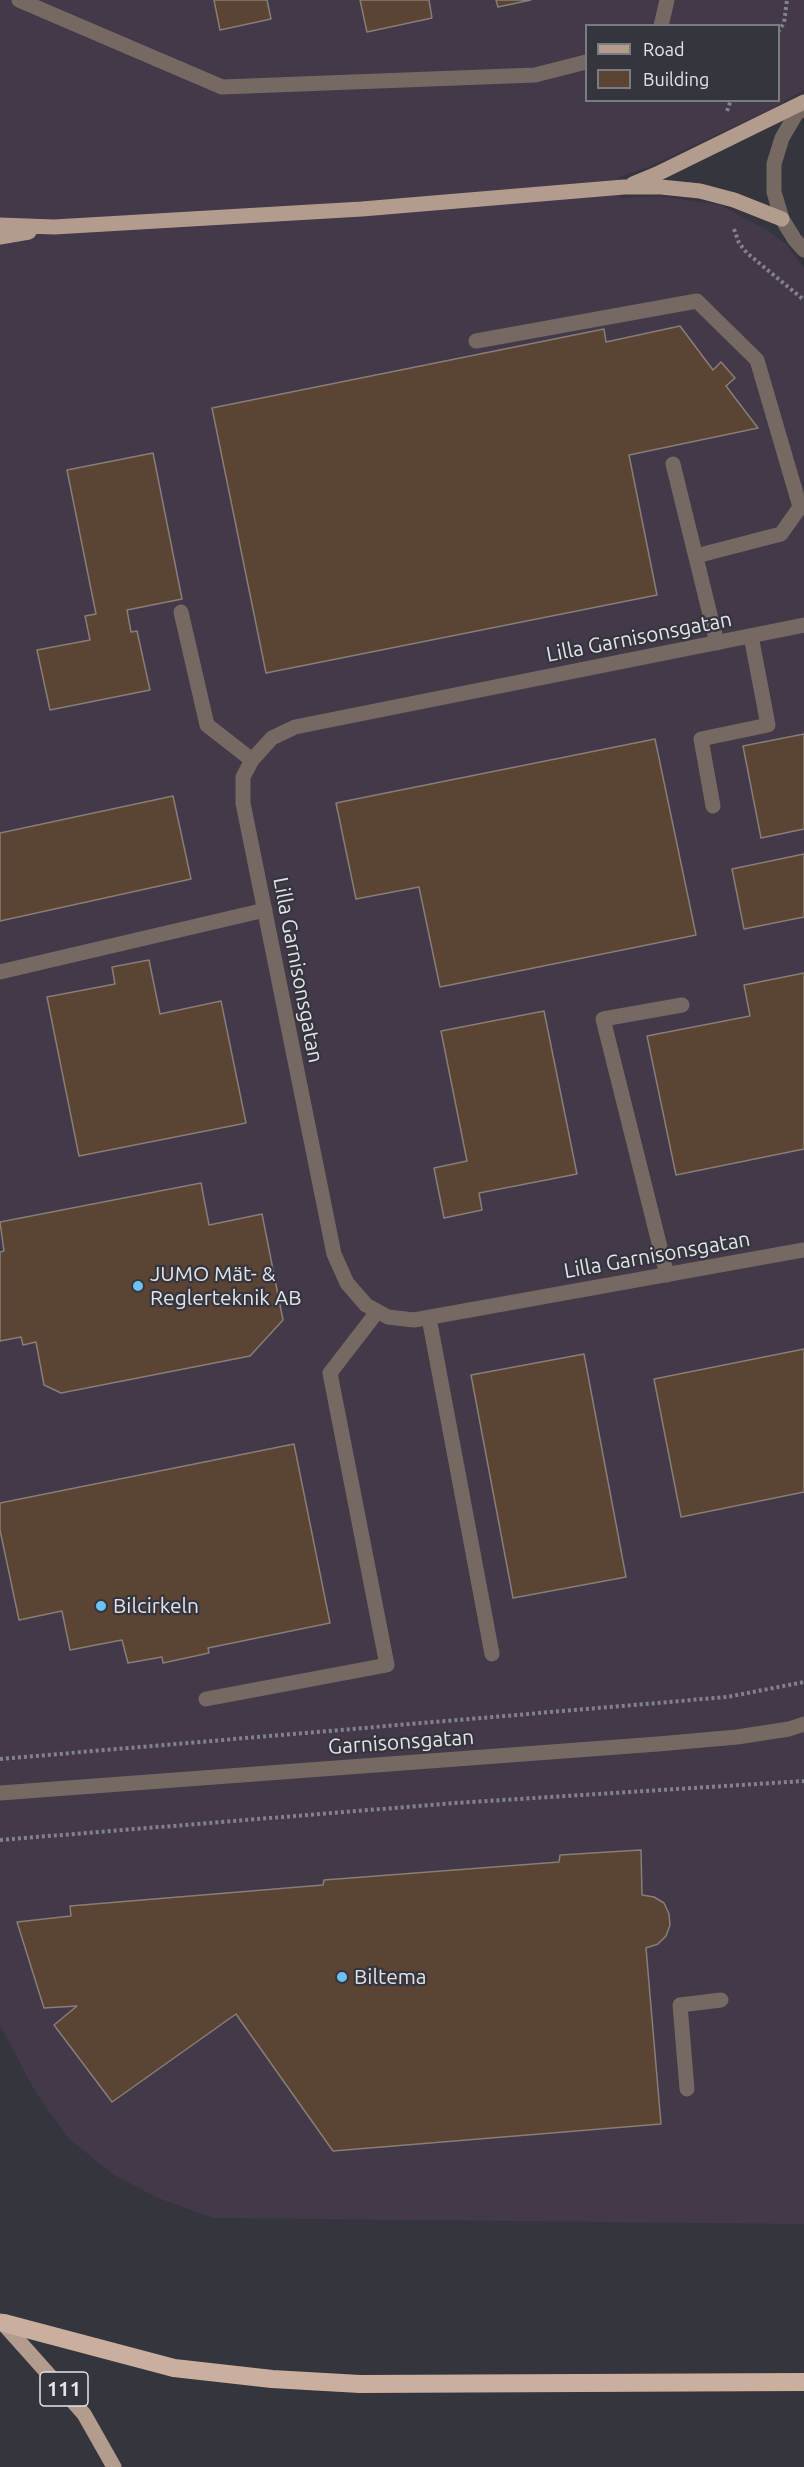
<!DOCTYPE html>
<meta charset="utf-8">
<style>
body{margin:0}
#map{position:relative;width:804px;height:2467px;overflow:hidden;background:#35353e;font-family:Ubuntu,sans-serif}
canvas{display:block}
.legend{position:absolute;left:585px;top:24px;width:195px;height:78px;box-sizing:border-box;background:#35353e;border:2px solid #7b7b82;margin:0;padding:8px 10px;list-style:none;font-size:18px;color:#e3e4e9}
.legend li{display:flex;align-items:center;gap:12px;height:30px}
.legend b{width:30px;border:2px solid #7b7b82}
</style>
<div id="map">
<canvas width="804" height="2467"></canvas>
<ul class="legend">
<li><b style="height:8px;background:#b39b8d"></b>Road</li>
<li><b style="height:16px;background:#5b4434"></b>Building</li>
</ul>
</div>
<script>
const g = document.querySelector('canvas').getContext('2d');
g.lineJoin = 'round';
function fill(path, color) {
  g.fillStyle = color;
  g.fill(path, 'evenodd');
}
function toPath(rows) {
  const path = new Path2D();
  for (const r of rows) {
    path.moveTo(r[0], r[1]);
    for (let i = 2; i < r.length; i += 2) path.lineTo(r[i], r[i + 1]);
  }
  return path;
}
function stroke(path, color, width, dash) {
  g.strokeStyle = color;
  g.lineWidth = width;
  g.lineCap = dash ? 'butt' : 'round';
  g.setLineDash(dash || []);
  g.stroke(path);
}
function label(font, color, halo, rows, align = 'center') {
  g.font = font + ' Ubuntu,sans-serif';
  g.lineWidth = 4.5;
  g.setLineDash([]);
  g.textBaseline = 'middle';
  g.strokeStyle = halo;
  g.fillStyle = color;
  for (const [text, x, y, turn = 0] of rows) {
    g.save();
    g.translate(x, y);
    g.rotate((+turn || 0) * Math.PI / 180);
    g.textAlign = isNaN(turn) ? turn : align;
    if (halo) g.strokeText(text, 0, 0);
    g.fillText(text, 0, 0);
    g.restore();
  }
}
fill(toPath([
 [0,0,804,0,804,90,771,109,651,166,619,177,620,198,659,196,720,205,767,230,786,244,804,268,804,2224,213,2218,158,2198,114,2175,69,2139,36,2093,0,2025],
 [586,26,778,26,778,100,586,100]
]), '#433949');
const building = toPath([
 [214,0,267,0,271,19,220,30,214,0],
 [360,0,429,0,432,18,367,32,360,0],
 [496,0,531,0,498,7,496,0],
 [680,326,713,370,721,362,735,378,726,386,758,428,629,455,657,595,266,673,212,408,604,329,606,342,680,326],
 [153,453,182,599,127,610,131,632,137,631,150,690,50,710,37,650,90,640,85,616,96,614,67,470,153,453],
 [804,734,804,829,761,838,743,746,804,734],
 [655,739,696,935,440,987,419,887,356,899,336,803,655,739],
 [173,796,191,879,0,921,0,833,173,796],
 [804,854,804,917,744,929,732,869,804,854],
 [149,960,160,1014,221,1001,246,1123,79,1156,47,997,115,984,112,967,149,960],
 [804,973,804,1149,676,1175,647,1036,750,1016,744,985,804,973],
 [544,1011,577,1174,479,1193,482,1210,444,1218,434,1168,467,1161,441,1031,544,1011],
 [201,1183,209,1225,262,1214,283,1320,250,1356,61,1393,44,1385,36,1342,23,1345,21,1337,0,1341,0,1252,4,1251,0,1222,201,1183],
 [804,1349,804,1492,681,1517,654,1379,804,1349],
 [584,1354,626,1577,513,1598,471,1375,584,1354],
 [294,1444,330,1623,208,1648,209,1653,163,1663,162,1657,128,1663,122,1640,70,1650,62,1611,19,1620,0,1530,0,1503,294,1444],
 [641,1850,642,1895,654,1897,664,1903,669,1914,670,1925,666,1936,658,1944,646,1948,661,2124,333,2151,236,2014,112,2102,54,2025,77,2006,44,2008,17,1922,71,1916,70,1906,323,1885,324,1880,559,1862,560,1855,641,1850]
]);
fill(building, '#5b4434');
stroke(building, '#877e78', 1.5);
stroke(toPath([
 [778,32,784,23,787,0],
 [727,111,731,100],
 [734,229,739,243,747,253,804,300],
 [0,1759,727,1697,804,1682],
 [0,1840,455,1803,804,1781]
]), '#828289', 4, [3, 3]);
stroke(toPath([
 [19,0,222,87,535,75,586,62],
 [661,26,667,0],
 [476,341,697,301,757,360,800,507,781,534,696,556],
 [673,464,717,643],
 [181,612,207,725,252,760],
 [713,806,701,739,768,725,751,636],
 [0,972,265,910],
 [667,1275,603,1019,682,1005],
 [429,1318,492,1654],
 [206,1699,387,1665,330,1373,377,1312],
 [687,2089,680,2005,721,2000]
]), '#756962', 15);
stroke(toPath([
 [804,625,295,727,272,738,252,760,243,777,243,803,334,1254,347,1283,366,1305,388,1317,414,1320,804,1250]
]), '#756962', 15);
stroke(toPath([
 [804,107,796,114,782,138,774,164,774,192,782,219,795,240,804,250],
 [0,1793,658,1744,737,1737,789,1729,804,1724]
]), '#756962', 15);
stroke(toPath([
 [633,184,657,174,804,102],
 [0,225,54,227,362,209,624,187,661,187,700,191,734,200,782,219],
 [0,237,29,232],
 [1,2321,84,2414,114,2467]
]), '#b39b8d', 15);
stroke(toPath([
 [4,2323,174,2368,272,2379,360,2384,804,2382]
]), '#cbaf9e', 18);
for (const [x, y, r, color] of [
 [138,1286,6,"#6ec2f3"],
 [101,1606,6,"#6ec2f3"],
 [342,1977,6,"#6ec2f3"]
]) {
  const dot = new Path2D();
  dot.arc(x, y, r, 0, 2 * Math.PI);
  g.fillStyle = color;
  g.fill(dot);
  stroke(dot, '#35353e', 2);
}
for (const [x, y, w] of [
 [64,2389,48]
]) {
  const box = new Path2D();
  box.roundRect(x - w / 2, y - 17, w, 34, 4.5);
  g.fillStyle = '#35353e';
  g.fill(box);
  stroke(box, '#e3e4e9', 1.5);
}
label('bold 20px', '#e3e4e9', null, [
 ["111",64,2389]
]);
label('21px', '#e3e4e9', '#35353e', [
 ["Lilla Garnisonsgatan",639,637,-11],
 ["Lilla Garnisonsgatan",298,970,79],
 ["Lilla Garnisonsgatan",657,1255,-10],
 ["Garnisonsgatan",401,1742,-4]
]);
label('21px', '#e3e4e9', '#35353e', [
 ["JUMO Mät- &",150,1274],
 ["Reglerteknik AB",150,1298],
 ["Bilcirkeln",113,1606],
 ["Biltema",354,1977]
], 'left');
</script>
